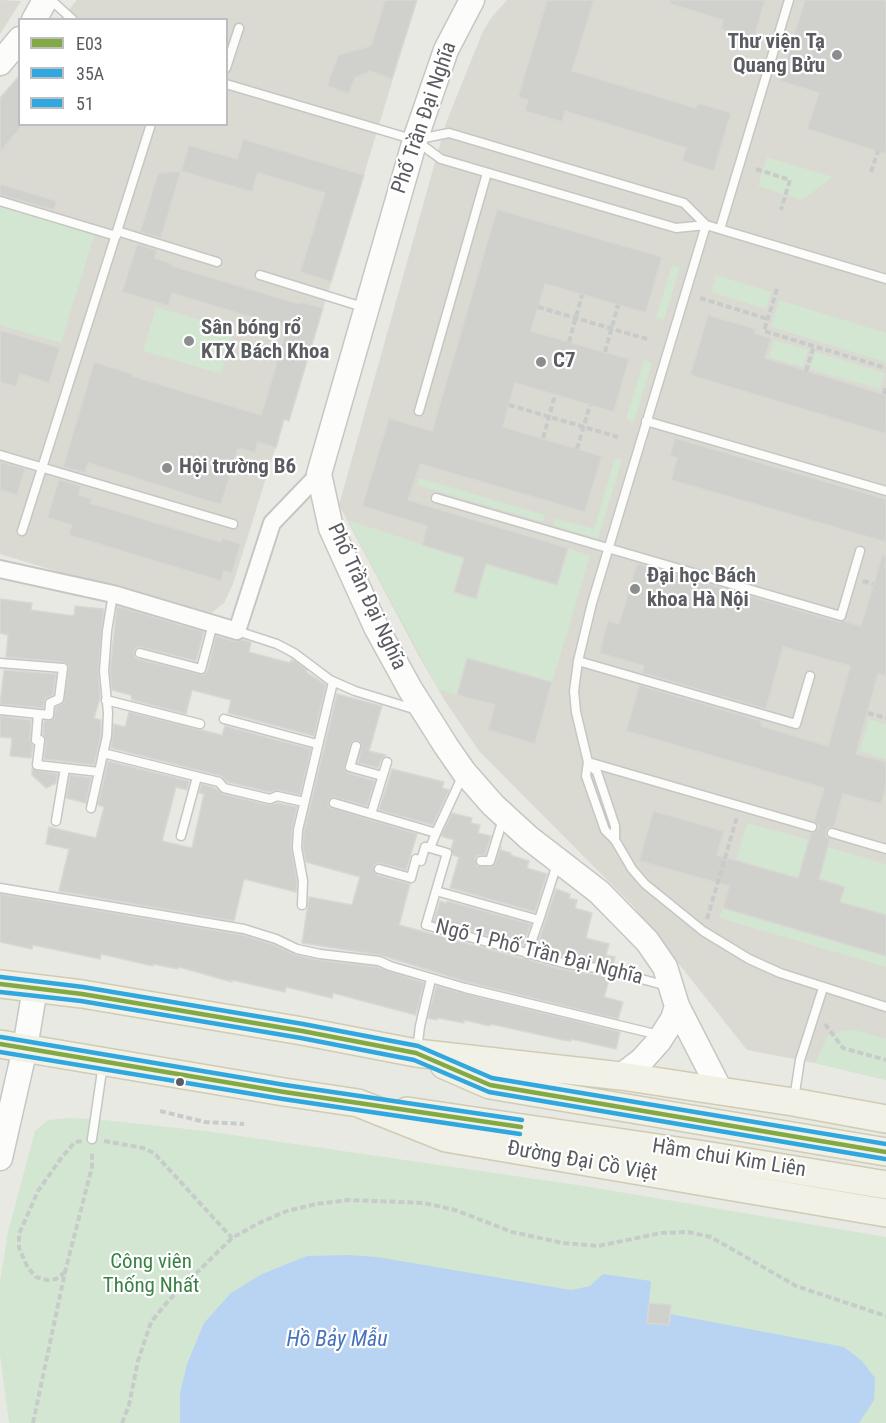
<!DOCTYPE html>
<meta charset="utf-8">
<style>
body{margin:0}
#map{position:relative;width:886px;height:1423px;overflow:hidden;background:#e9e9e4;font-family:"Roboto Condensed",sans-serif}
canvas{display:block}
.legend{position:absolute;left:18px;top:18px;width:210px;height:108px;box-sizing:border-box;background:#fff;border:2px solid #bdbec0;margin:0;padding:8px 10px;list-style:none;font-size:18px;color:#5a5c61}
.legend li{display:flex;align-items:center;gap:12px;height:30px}
.legend b{width:30px;border:2px solid #bdbec0}
</style>
<div id="map">
<canvas width="886" height="1423"></canvas>
<ul class="legend">
<li><b style="height:8px;background:#82a944"></b>E03</li>
<li><b style="height:8px;background:#31a7df"></b>35A</li>
<li><b style="height:8px;background:#31a7df"></b>51</li>
</ul>
</div>
<script>
const g = document.querySelector('canvas').getContext('2d');
g.lineJoin = 'round';
function fill(path, color) {
  g.fillStyle = color;
  g.fill(path, 'evenodd');
}
function toPath(rows) {
  const path = new Path2D();
  for (const r of rows) {
    path.moveTo(r[0], r[1]);
    for (let i = 2; i < r.length; i += 2) path.lineTo(r[i], r[i + 1]);
  }
  return path;
}
function stroke(path, color, width, dash) {
  g.strokeStyle = color;
  g.lineWidth = width;
  g.lineCap = dash ? 'butt' : 'round';
  g.setLineDash(dash || []);
  g.stroke(path);
}
function label(font, color, halo, rows, align = 'center') {
  g.font = font + ' "Roboto Condensed",sans-serif';
  g.lineWidth = 4.5;
  g.setLineDash([]);
  g.textBaseline = 'middle';
  g.strokeStyle = halo;
  g.fillStyle = color;
  for (const [text, x, y, turn = 0] of rows) {
    g.save();
    g.translate(x, y);
    g.rotate((+turn || 0) * Math.PI / 180);
    g.textAlign = isNaN(turn) ? turn : align;
    if (halo) g.strokeText(text, 0, 0);
    g.fillText(text, 0, 0);
    g.restore();
  }
}
fill(toPath([
 [0,0,21,1,0,34],
 [77,0,417,0,289,421,284,420,233,584,224,603,210,614,201,615,0,554,0,98,19,75,20,124,226,124,226,20,61,19],
 [507,0,886,0,886,1080,815,1063,747,1050,633,906,479,751,445,701,420,658,339,505,446,123,483,31,491,18]
]), '#dad9d2');
fill(toPath([
 [767,157,833,177,802,200,758,186],
 [0,204,95,233,61,343,0,325],
 [672,265,680,267,664,320,656,317],
 [716,275,771,292,766,309,711,292],
 [779,300,886,333,886,362,771,327],
 [156,307,234,330,221,374,143,351],
 [774,340,808,350,803,367,769,357],
 [815,352,885,373,880,389,810,369],
 [644,360,652,363,634,422,626,419],
 [615,458,622,460,598,539,553,525,555,518,594,529],
 [419,478,545,515,543,522,417,485],
 [348,520,464,558,454,592,475,599,486,564,556,585,568,548,590,556,552,683,467,659,457,695,438,689],
 [869,719,886,724,886,759,860,751],
 [747,823,809,840,798,878,736,860],
 [828,847,886,864,886,915,840,902,845,887,819,879],
 [723,908,886,956,886,967,719,918],
 [855,1030,886,1039,886,1080,815,1063,827,1037,841,1031],
 [68,1118,95,1119,205,1131,584,1186,886,1237,886,1423,9,1423,0,1355,0,1281,8,1232,35,1131,48,1120]
]), '#d2e6d2');
fill(toPath([
 [349,1255,377,1257,571,1290,590,1286,603,1274,651,1281,647,1323,669,1325,670,1314,844,1347,862,1361,875,1378,874,1400,859,1423,180,1423,180,1393,187,1364,204,1323,231,1293,262,1274,307,1256]
]), '#b9d4f3');
const building = toPath([
 [385,0,417,0,392,79,370,71,355,78,349,94,327,86,338,55,371,46,385,0],
 [547,0,594,0,572,71,696,108,698,103,731,113,714,171,682,161,686,148,565,111,562,122,525,111,528,100,518,97,547,0],
 [670,0,765,0,754,39,721,29,723,20,670,4,670,0],
 [805,0,886,0,886,154,807,129,819,93,780,81,805,0],
 [20,75,20,128,0,152,0,98,20,75],
 [243,139,364,175,331,282,300,272,325,193,258,173,252,192,181,171,189,145,237,159,243,139],
 [181,171,161,238,140,232,158,173,181,171],
 [0,184,57,201,54,210,0,195,0,184],
 [497,209,662,257,646,313,545,284,531,331,629,359,614,412,515,383,503,427,602,456,585,512,420,464,408,500,568,548,557,585,486,564,476,599,454,592,464,558,422,545,427,526,362,506,389,418,432,431,497,209],
 [137,244,157,250,155,258,173,264,172,266,300,304,301,302,323,308,289,421,284,419,276,448,258,442,255,453,238,448,221,505,88,463,85,473,63,467,94,362,133,374,132,376,261,415,287,328,172,293,169,306,122,292,137,244],
 [708,315,756,329,754,333,771,338,765,358,886,395,886,434,690,375,708,315],
 [0,330,60,348,49,383,20,374,16,387,0,382,0,330],
 [675,438,886,499,886,542,671,480,677,458,670,456,675,438],
 [0,462,25,469,17,495,0,490,0,462],
 [59,479,81,486,79,495,92,499,90,503,221,542,222,538,241,544,232,573,224,571,221,581,69,535,72,525,47,518,59,479],
 [882,555,886,556,886,676,878,674,856,754,886,762,886,788,881,804,843,794,834,827,828,828,826,832,827,837,830,839,819,879,845,887,840,902,886,915,886,956,723,908,729,886,639,861,653,811,724,831,717,855,798,878,811,833,818,829,818,825,814,821,824,788,626,731,639,685,762,721,761,726,828,746,850,666,783,647,766,709,642,673,644,666,599,653,608,621,619,624,637,563,839,622,844,621,861,626,882,555],
 [0,599,32,603,31,610,74,616,75,606,104,609,98,671,100,698,94,718,101,720,101,735,94,765,44,759,46,741,43,734,44,721,54,719,56,707,64,702,69,666,64,662,6,657,8,635,0,633,0,599],
 [117,606,204,632,196,661,141,647,136,648,134,652,135,657,138,659,203,675,207,671,216,636,234,641,243,640,251,642,249,652,290,663,291,660,295,661,307,670,306,672,326,685,314,736,228,713,231,700,192,690,186,714,132,700,131,695,112,690,110,671,117,606],
 [467,658,552,682,535,744,488,730,495,705,457,695,467,658],
 [4,670,56,674,53,695,45,699,43,708,0,704,4,670],
 [337,694,382,706,369,751,386,755,381,760,378,768,358,763,362,744,358,740,352,741,344,768,348,773,375,781,367,806,333,797,328,801,329,807,417,834,406,870,380,863,375,864,373,868,377,875,410,884,399,925,565,970,610,977,604,997,623,1002,618,1019,467,982,380,955,302,943,309,897,352,905,360,877,306,862,303,848,304,831,337,694],
 [129,712,222,735,225,726,311,749,300,795,278,790,269,792,228,782,221,776,111,748,114,724,125,727,129,712],
 [0,716,31,720,30,740,33,745,31,758,10,756,12,738,0,737,0,716],
 [108,761,189,781,187,790,176,787,162,841,192,848,204,794,199,793,202,784,215,788,223,794,269,805,278,803,297,807,292,829,291,848,297,881,296,892,244,879,234,921,59,891,69,849,46,844,49,827,96,838,104,807,98,805,108,761],
 [32,769,58,774,56,783,46,788,32,775,32,769],
 [392,769,444,782,442,788,449,790,433,825,379,810,392,769],
 [70,775,91,778,86,803,66,798,70,775],
 [452,813,472,818,471,823,480,825,478,833,491,836,485,855,478,855,475,858,477,866,490,867,494,866,501,847,501,850,511,853,510,855,529,861,527,868,547,874,535,912,450,888,459,857,453,855,451,849,454,840,441,836,452,813],
 [556,889,570,894,569,898,577,900,575,908,592,913,586,938,609,944,606,955,615,957,613,965,568,958,536,949,556,889],
 [0,894,243,935,274,945,296,955,319,960,377,967,424,983,416,1015,333,993,332,998,286,987,285,992,232,980,232,982,179,967,178,969,153,964,153,966,101,954,100,959,33,945,32,949,0,942,0,894],
 [440,901,446,903,447,901,531,924,523,945,434,921,440,901],
 [436,986,620,1032,616,1049,571,1039,571,1041,563,1040,491,1024,490,1026,464,1020,464,1023,438,1018,437,1020,428,1018,436,986],
 [649,1303,671,1305,669,1325,647,1323,649,1303]
]);
fill(building, '#d0d0cd');
stroke(building, '#d8d8d3', 1.5);
const lane = toPath([
 [51,0,73,20],
 [226,68,239,28],
 [226,84,415,140,441,159,676,228,706,225,886,279],
 [419,139,449,133,684,203,706,225],
 [0,201,116,236],
 [706,225,592,603,578,661,574,691,576,712,588,762,586,776,605,830,615,840,632,869,645,884,703,931,749,959,780,973,886,1007],
 [720,229,789,0],
 [117,231,217,262],
 [260,275,366,308],
 [419,411,487,173],
 [646,421,886,491],
 [0,455,233,524],
 [436,498,841,616,860,551],
 [22,531,151,124],
 [237,631,277,644,294,653,330,680,355,691,417,710],
 [140,653,201,669,213,624],
 [578,661,796,724,810,676],
 [0,663,63,668,59,699,50,703,49,715,0,710],
 [106,700,200,724],
 [38,714,36,740,40,740,37,765,99,772],
 [224,719,317,744],
 [356,746,350,767,382,776],
 [103,753,219,782,224,788,270,799,277,796,304,802],
 [588,762,812,827],
 [588,763,597,772,615,826,615,840],
 [334,803,436,833,463,775],
 [91,808,107,736,108,713,104,671,107,631,113,594],
 [371,814,387,762],
 [56,821,65,768],
 [832,833,886,849],
 [181,836,197,777],
 [430,848,447,853,426,925,567,964,605,969,667,986],
 [481,861,490,861,503,819],
 [379,869,411,878,416,859,421,861,425,847,430,848,436,833],
 [0,888,244,929,276,939,297,949,320,954,379,961,390,966,465,988,659,1035],
 [436,891,539,920,557,864],
 [302,905,303,881,297,848,298,830,333,682],
 [527,954,539,920],
 [417,1050,420,1026,431,979],
 [794,1099,800,1060,823,988],
 [92,1139,103,1064]
]);
const street = toPath([
 [0,569,113,594,237,631,272,523,319,474]
]);
const secondary = toPath([
 [472,0,446,50,415,140,319,474,331,528,376,627,410,689,446,746,464,772,493,805,529,838,599,892,647,941,665,967,677,1006,721,1092],
 [34,20,45,0],
 [0,63,20,39],
 [621,1076,642,1060,659,1041,673,1019,677,1006],
 [0,1158,25,1048,35,988]
]);
const primary = toPath([
 [0,984,82,994,302,1031,416,1053,621,1076,793,1102,886,1119],
 [0,1044,284,1092,358,1103,446,1138,886,1213],
 [444,1065,490,1085,886,1152],
 [407,1111,705,1155,886,1185]
]);
stroke(lane, '#c6c6c4', 11);
stroke(street, '#c6c6c4', 20);
stroke(secondary, '#c6c6c5', 27);
stroke(primary, '#d0cbb3', 30);
stroke(toPath([
 [756,169,790,180,781,210],
 [871,172,878,151],
 [777,289,764,331,886,368],
 [700,298,768,319],
 [538,307,647,339],
 [569,342,582,295],
 [605,352,618,305],
 [806,371,814,346],
 [884,394,886,386],
 [509,405,618,437],
 [543,438,555,395],
 [577,449,590,405],
 [863,581,873,584],
 [868,713,886,718],
 [707,919,737,817],
 [825,1024,843,1048,886,1060],
 [160,1111,205,1122,244,1124],
 [104,1141,143,1148,154,1153,232,1238],
 [65,1272,56,1279,47,1280,36,1277,28,1268,19,1248,19,1234,38,1191,62,1157,75,1142,82,1141],
 [33,1423,65,1272,92,1167,92,1151],
 [122,1423,129,1405,138,1361,151,1322,169,1300,232,1238,259,1223,287,1211,316,1204,349,1200,424,1203,455,1210,512,1232,563,1243,598,1246,661,1233,688,1232,711,1237,796,1286,886,1316]
]), '#c7cbc9', 4, [6, 3]);
stroke(lane, '#fcfcfb', 8);
stroke(street, '#fcfcfb', 16);
stroke(secondary, '#fcfcfb', 24);
stroke(primary, '#f1f1e7', 27);
stroke(toPath([
 [0,984,82,994,302,1031,416,1053,490,1085,886,1152],
 [0,1044,284,1092,521,1127]
]), '#82a944', 4.5);
stroke(toPath([
 [0,992,81,1001,301,1038,414,1060,489,1092,885,1159],
 [0,1052,283,1099,520,1134]
]), '#31a7df', 4.5);
stroke(toPath([
 [1,977,83,987,303,1024,418,1046,492,1078,886,1144],
 [1,1037,285,1085,522,1120]
]), '#31a7df', 4.5);
for (const [x, y, r, color] of [
 [837,55,6,"#8c8d8f"],
 [189,341,6,"#8c8d8f"],
 [541,362,6,"#8c8d8f"],
 [167,468,6,"#8c8d8f"],
 [635,589,6,"#8c8d8f"],
 [180,1082,5,"#5a5c61"]
]) {
  const dot = new Path2D();
  dot.arc(x, y, r, 0, 2 * Math.PI);
  g.fillStyle = color;
  g.fill(dot);
  stroke(dot, '#fff', 2);
}
label('bold 21px', '#5a5c61', '#fff', [
 ["Thư viện Tạ",825,43,"right"],
 ["Quang Bửu",825,67,"right"],
 ["Sân bóng rổ",201,329],
 ["KTX Bách Khoa",201,353],
 ["C7",553,362],
 ["Hội trường B6",179,468],
 ["Đại học Bách",647,577],
 ["khoa Hà Nội",647,601]
], 'left');
label('21px', '#5a5c61', '#fff', [
 ["Phố Trần Đại Nghĩa",425,118,-71],
 ["Phố Trần Đại Nghĩa",366,597,65],
 ["Ngõ 1 Phố Trần Đại Nghĩa",539,953,14],
 ["Hầm chui Kim Liên",729,1159,9],
 ["Đường Đại Cồ Việt",582,1162,10]
]);
label('21px', '#398144', '#fff', [
 ["Công viên",151,1263],
 ["Thống Nhất",151,1287]
]);
label('italic 22px', '#4874bb', '#fff', [
 ["Hồ Bảy Mẫu",337,1340]
]);
</script>
